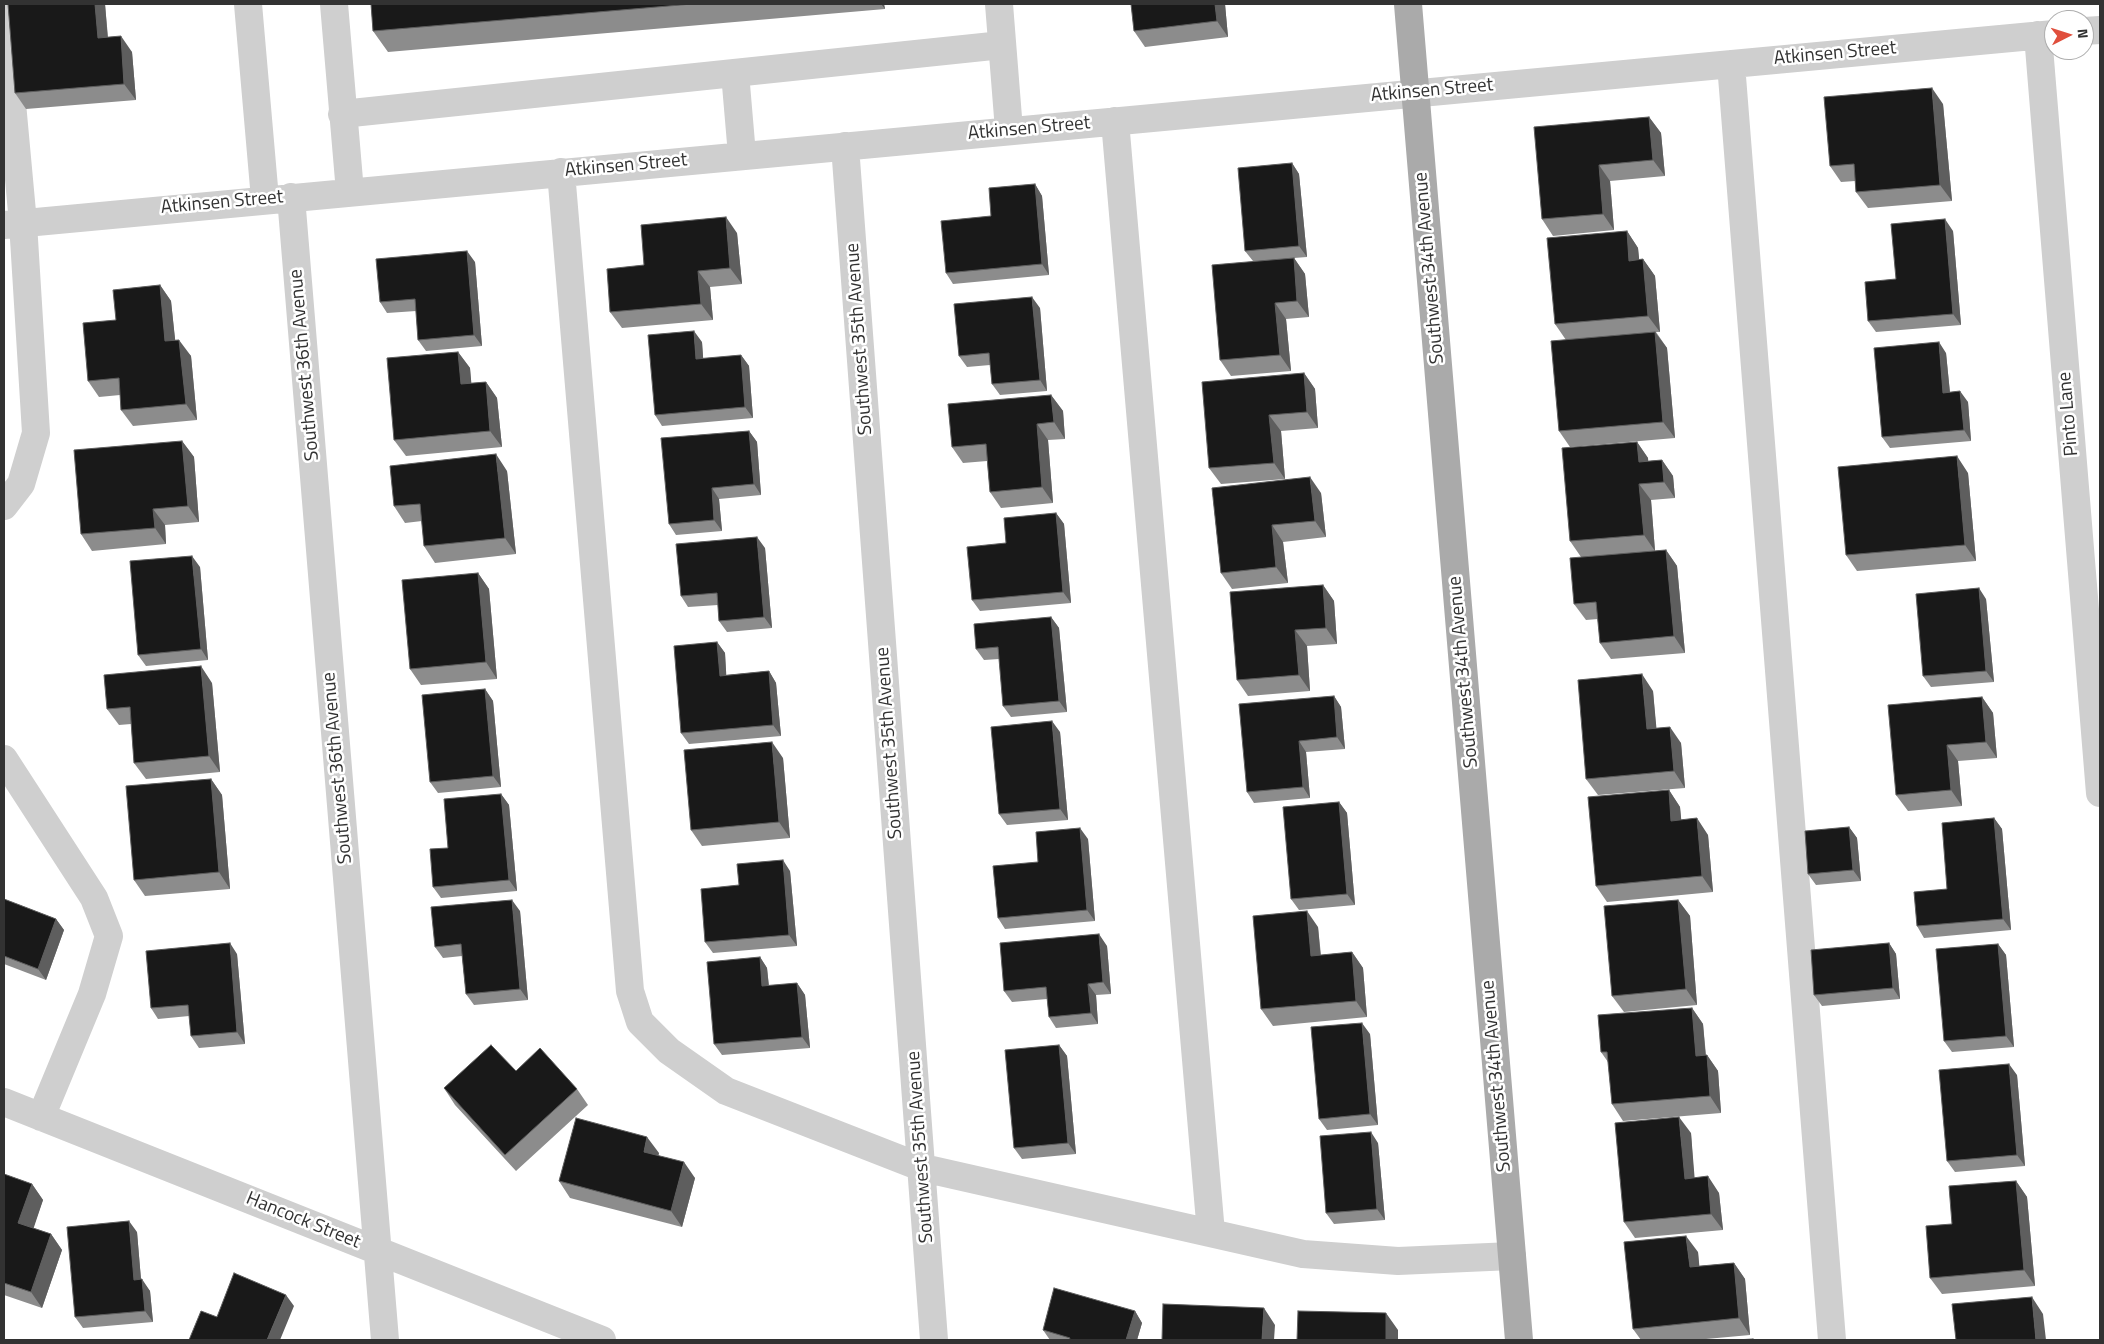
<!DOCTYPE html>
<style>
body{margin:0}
#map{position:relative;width:2104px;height:1344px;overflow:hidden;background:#fff;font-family:"Titillium Web",sans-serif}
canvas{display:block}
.frame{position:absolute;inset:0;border:5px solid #323232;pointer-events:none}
.north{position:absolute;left:2044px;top:10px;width:50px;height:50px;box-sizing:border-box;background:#fff;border:1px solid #adadad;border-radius:50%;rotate:85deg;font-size:14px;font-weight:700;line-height:20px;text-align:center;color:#323232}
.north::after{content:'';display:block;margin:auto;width:18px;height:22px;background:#e04f3d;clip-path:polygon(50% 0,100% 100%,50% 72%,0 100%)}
</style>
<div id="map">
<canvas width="2104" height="1344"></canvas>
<div class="frame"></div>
<div class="north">N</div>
</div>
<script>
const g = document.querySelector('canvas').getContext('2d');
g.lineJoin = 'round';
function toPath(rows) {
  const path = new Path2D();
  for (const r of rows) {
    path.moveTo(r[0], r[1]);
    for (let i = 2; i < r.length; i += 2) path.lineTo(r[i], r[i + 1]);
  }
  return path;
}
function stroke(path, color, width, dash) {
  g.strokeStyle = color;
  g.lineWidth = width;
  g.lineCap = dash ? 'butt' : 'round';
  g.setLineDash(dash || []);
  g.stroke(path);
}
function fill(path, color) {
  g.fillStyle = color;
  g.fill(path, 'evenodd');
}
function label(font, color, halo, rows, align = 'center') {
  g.font = font + ' "Titillium Web",sans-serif';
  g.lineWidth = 5;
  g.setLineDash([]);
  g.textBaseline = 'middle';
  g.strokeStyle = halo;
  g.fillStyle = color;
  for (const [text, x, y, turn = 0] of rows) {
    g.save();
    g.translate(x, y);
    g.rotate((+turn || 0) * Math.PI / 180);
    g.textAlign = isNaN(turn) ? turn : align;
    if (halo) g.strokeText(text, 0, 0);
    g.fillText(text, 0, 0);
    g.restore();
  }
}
stroke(toPath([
 [248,4,265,199],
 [334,4,350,192],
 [999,4,1009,130],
 [4,16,23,223,36,433,21,484,4,506],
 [2084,31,2100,30],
 [2038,35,2100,793],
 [1731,64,1832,1340],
 [735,73,742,155],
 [342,114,1002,45],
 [1115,121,1211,1233],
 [845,146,934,1340],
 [561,172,630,991,640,1022,669,1051,726,1091,923,1168,1303,1254,1398,1261,1512,1256],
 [291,197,385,1340],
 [4,225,2054,34],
 [4,759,94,898,109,936,92,994,41,1117],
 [4,1102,602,1340]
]), '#cfcfcf', 28);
stroke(toPath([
 [1408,4,1519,1340]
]), '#aaa', 28);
fill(toPath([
 [8,4,105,4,108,37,132,52,136,100,26,109,15,93],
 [371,4,884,4,885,9,388,52,373,31],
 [1131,4,1225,4,1228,37,1145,47,1134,31],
 [1943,104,1952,201,1868,208,1856,192,1855,181,1841,182,1830,166],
 [1649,117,1661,133,1665,176,1610,181,1614,230,1553,236,1542,219],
 [1292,163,1299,174,1307,257,1294,258,1305,274,1309,317,1286,319,1291,371,1231,376,1220,360,1253,261,1245,251],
 [1035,184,1042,196,1049,275,953,284,946,273,991,216],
 [1627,231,1638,248,1639,260,1643,259,1655,276,1660,332,1656,332,1667,348,1675,438,1570,447,1559,431,1566,340,1555,324],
 [1953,231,1961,325,1876,332,1868,321,1896,279],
 [737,233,742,284,710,287,713,320,622,328,610,312,644,265],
 [475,262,482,346,426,351,418,340,416,311,387,313,380,302],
 [160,285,171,301,175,340,191,356,197,420,133,426,121,410,120,395,99,397,88,381,116,320],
 [1040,308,1047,391,1000,395,992,384,990,365,967,367,959,356],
 [702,342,703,359,741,355,749,366,753,418,662,426,655,415],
 [458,352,470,368,471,384,486,382,497,398,502,447,406,456,394,440],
 [1946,353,1950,392,1968,402,1971,441,1890,448,1882,437],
 [1304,373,1315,389,1318,428,1281,431,1285,479,1221,484,1209,468],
 [1051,395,1063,411,1065,439,1048,440,1053,503,1001,508,990,492,987,461,963,463,952,447],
 [749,431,757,442,761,495,719,499,722,531,676,535,669,524],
 [182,441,194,457,199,522,165,525,166,544,92,551,81,534],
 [1637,442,1648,458,1648,461,1662,460,1673,476,1675,498,1651,500,1655,551,1666,550,1677,566,1685,653,1611,659,1600,643,1598,619,1586,620,1574,604,1581,557,1570,541],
 [507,471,516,554,435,563,424,546,422,521,405,523,394,506],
 [1968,473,1976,561,1857,571,1846,555],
 [1212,488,1321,493,1326,537,1283,542,1288,583,1232,589,1221,573],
 [1056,513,1064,524,1071,603,980,611,972,600,1006,543],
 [765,548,772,628,727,632,719,621,718,605,688,607,681,596],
 [200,567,208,660,146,666,138,655],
 [478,573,489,589,497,679,421,685,410,669],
 [1323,585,1334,601,1337,644,1307,646,1310,691,1248,696,1237,680],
 [1986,599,1994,682,1931,687,1923,676],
 [1051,617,1059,628,1067,712,1011,717,1003,706,999,659,984,660,976,649],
 [717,642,725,653,726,675,769,671,776,683,781,736,689,744,681,733],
 [212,683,220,772,146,779,134,763,131,724,119,725,107,709],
 [485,689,493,701,501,787,438,793,430,782],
 [1653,691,1656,728,1681,743,1685,788,1598,795,1586,779],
 [1334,696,1341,707,1345,749,1306,752,1310,798,1254,803,1247,792],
 [1982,697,1993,713,1997,758,1958,761,1962,806,1908,811,1896,795],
 [1060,732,1068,820,1007,825,999,814],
 [783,758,790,838,702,846,691,830],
 [211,779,222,795,230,889,145,896,134,880],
 [1669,790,1680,807,1681,820,1708,835,1713,892,1607,902,1596,886],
 [501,794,509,805,517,891,441,898,433,887,448,848],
 [1339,802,1347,813,1355,905,1299,910,1291,899],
 [1994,818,2002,829,2011,930,1924,938,1917,926,1947,889],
 [1849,827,1857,838,1861,881,1816,885,1808,874],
 [1088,839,1095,921,1005,929,998,918,1038,862],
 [790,871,797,946,713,953,705,942,739,885],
 [4,899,56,919,64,930,46,980,4,964],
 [1678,900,1690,916,1697,1005,1624,1012,1612,996],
 [520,911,528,1000,474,1005,466,994,462,956,443,958,435,947],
 [1318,927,1321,955,1352,952,1363,968,1367,1017,1273,1026,1261,1009],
 [1889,943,1896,954,1900,999,1822,1006,1814,995],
 [1998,944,2006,955,2014,1047,1952,1052,1944,1041],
 [1107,946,1111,994,1096,995,1098,1024,1056,1028,1049,1017,1047,999,1012,1002,1004,991],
 [237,954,245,1044,199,1048,191,1036,189,1016,158,1019,151,1008],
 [760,957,767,968,769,986,797,983,805,995,810,1048,722,1055,714,1044],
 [1692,1008,1703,1024,1706,1055,1707,1055,1718,1071,1721,1113,1623,1121,1612,1104,1608,1062,1601,1052],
 [1370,1034,1378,1125,1327,1130,1319,1119],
 [1059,1045,1067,1056,1076,1154,1022,1159,1014,1148],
 [516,1071,577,1089,588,1105,516,1171,455,1105,444,1088],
 [2017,1075,2025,1166,1955,1172,1947,1161],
 [1691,1133,1694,1178,1719,1193,1723,1230,1635,1238,1624,1222],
 [1378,1143,1385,1220,1334,1224,1326,1213],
 [659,1153,658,1156,695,1178,682,1227,570,1198,559,1181],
 [4,1174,32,1184,43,1200,33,1228,51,1234,62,1250,42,1308,4,1295],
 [2016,1181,2027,1197,2035,1286,1942,1294,1930,1278],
 [137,1232,141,1280,150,1291,153,1322,83,1328,75,1317],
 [1698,1252,1699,1266,1734,1263,1745,1279,1750,1335,1695,1340,1641,1340,1633,1329],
 [1135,1311,1142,1323,1137,1340,1050,1340,1043,1330]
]), '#8c8c8c');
fill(toPath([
 [95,4,105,4,109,54,98,38],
 [881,4,884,4,885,9],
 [1215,4,1225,4,1228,37,1217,21],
 [121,36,132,52,136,100,124,84],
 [1932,88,1943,104,1952,201,1940,185],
 [1649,117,1661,133,1665,176,1653,160],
 [1292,163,1299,174,1307,257,1299,246],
 [1599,165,1610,181,1614,230,1603,214],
 [1035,184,1042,196,1049,275,1042,264],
 [726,217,737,233,742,284,730,268],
 [1945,219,1953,231,1961,325,1953,314],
 [1627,231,1638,248,1641,277,1629,261],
 [467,251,475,262,482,346,474,335],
 [1294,258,1305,274,1309,317,1297,301],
 [1643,259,1655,276,1660,332,1648,316],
 [698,271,710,287,713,320,701,304],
 [160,285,171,301,177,357,165,341],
 [1032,297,1040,308,1047,391,1040,380],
 [1275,303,1286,319,1291,371,1280,355],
 [694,331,702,342,704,370,696,359],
 [1655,332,1667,348,1675,438,1663,422],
 [179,340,191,356,197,420,186,404],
 [1939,342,1946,353,1951,404,1943,393],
 [458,352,470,368,473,401,461,384],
 [741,355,749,366,753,418,745,407],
 [1304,373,1315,389,1318,428,1307,412],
 [486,382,497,398,502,447,490,431],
 [1960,391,1968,402,1971,441,1964,430],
 [1051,395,1063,411,1065,439,1054,422],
 [1269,415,1281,431,1285,479,1274,463],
 [1037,424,1048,440,1053,503,1042,487],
 [749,431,757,442,761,495,754,484],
 [182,441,194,457,199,522,188,506],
 [1637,442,1648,458,1650,478,1639,462],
 [496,454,507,471,516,554,505,538],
 [1957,456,1968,473,1976,561,1965,545],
 [1662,460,1673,476,1675,498,1664,482],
 [1310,477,1321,493,1326,537,1315,521],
 [1639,484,1651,500,1655,551,1644,535],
 [712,488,719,499,722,531,714,520],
 [153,509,165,525,166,544,155,528],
 [1056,513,1064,524,1071,603,1063,592],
 [1272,525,1283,542,1288,583,1276,567],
 [757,537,765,548,772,628,764,617],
 [1666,550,1677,566,1685,653,1674,636],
 [192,556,200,567,208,660,201,649],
 [478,573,489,589,497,679,486,662],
 [1323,585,1334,601,1337,644,1326,628],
 [1979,588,1986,599,1994,682,1986,671],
 [1051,617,1059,628,1067,712,1059,701],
 [1295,630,1307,646,1310,691,1299,675],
 [717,642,725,653,727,687,720,676],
 [201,666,212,683,220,772,209,756],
 [769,671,776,683,781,736,773,725],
 [1642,674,1653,691,1658,745,1647,729],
 [485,689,493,701,501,787,493,776],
 [1334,696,1341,707,1345,749,1337,737],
 [1982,697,1993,713,1997,758,1986,742],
 [1052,721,1060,732,1068,820,1060,809],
 [1670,727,1681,743,1685,788,1674,771],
 [1299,741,1306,752,1310,798,1303,787],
 [772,742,783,758,790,838,779,822],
 [1947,745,1958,761,1962,806,1951,790],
 [211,779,222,795,230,889,219,872],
 [1669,790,1680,807,1683,837,1671,821],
 [501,794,509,805,517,891,509,880],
 [1339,802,1347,813,1355,905,1347,894],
 [1697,818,1708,835,1713,892,1702,876],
 [1994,818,2002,829,2011,930,2003,919],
 [1849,827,1857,838,1861,881,1853,870],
 [1080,828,1088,839,1095,921,1087,910],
 [783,860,790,871,797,946,789,935],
 [512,900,520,911,528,1000,520,989],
 [1678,900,1690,916,1697,1005,1686,989],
 [1307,911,1318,927,1322,972,1311,956],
 [56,919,64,930,46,980,38,969],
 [1099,934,1107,946,1111,994,1103,982],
 [230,943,237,954,245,1044,237,1032],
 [1889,943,1896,954,1900,999,1893,988],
 [1998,944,2006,955,2014,1047,2006,1036],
 [1352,952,1363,968,1367,1017,1356,1001],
 [760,957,767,968,770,998,762,986],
 [797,983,805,995,810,1048,802,1037],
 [1088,984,1096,995,1098,1024,1091,1013],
 [1692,1008,1703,1024,1707,1072,1696,1056],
 [1362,1023,1370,1034,1378,1125,1370,1114],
 [1059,1045,1067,1056,1076,1154,1068,1143],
 [1707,1055,1718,1071,1721,1113,1710,1096],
 [2009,1064,2017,1075,2025,1166,2017,1155],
 [1679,1117,1691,1133,1696,1195,1685,1179],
 [1371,1132,1378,1143,1385,1220,1377,1209],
 [647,1137,659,1153,655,1168,644,1152],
 [684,1162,695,1178,682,1227,671,1211],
 [1708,1176,1719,1193,1723,1230,1711,1214],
 [2016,1181,2027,1197,2035,1286,2024,1270],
 [32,1184,43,1200,30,1239,18,1223],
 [129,1221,137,1232,142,1291,134,1280],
 [51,1234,62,1250,42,1308,31,1292],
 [1686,1236,1698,1252,1701,1283,1690,1267],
 [1734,1263,1745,1279,1750,1335,1739,1318],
 [142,1279,150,1291,153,1322,145,1311],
 [286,1295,294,1306,280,1340,267,1340],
 [2032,1297,2043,1314,2046,1340,2036,1340],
 [1264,1308,1275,1325,1274,1340,1262,1340],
 [1135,1311,1142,1323,1137,1340,1126,1340],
 [1386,1313,1398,1330,1398,1340,1386,1340]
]), '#5e5e5e');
const building = toPath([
 [8,4,95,4,98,38,121,36,124,84,15,93,8,4],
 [371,4,692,4,373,31,371,4],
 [1131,4,1215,4,1217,21,1134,31,1131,4],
 [1932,88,1940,185,1856,192,1854,164,1830,166,1824,97,1932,88],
 [1649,117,1653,160,1599,165,1603,214,1542,219,1534,127,1649,117],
 [1292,163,1299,246,1245,251,1238,168,1292,163],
 [1035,184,1042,264,946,273,941,221,991,216,989,188,1035,184],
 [726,217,730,268,698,271,701,304,610,312,607,269,644,265,641,225,726,217],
 [1945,219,1953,314,1868,321,1865,282,1896,279,1891,224,1945,219],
 [1627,231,1629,261,1643,259,1648,316,1555,324,1547,238,1627,231],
 [467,251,474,335,418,340,415,299,380,302,376,259,467,251],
 [1294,258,1297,301,1275,303,1280,355,1220,360,1212,265,1294,258],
 [160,285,165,341,179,340,186,404,121,410,119,378,88,381,83,323,116,320,113,290,160,285],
 [1032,297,1040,380,992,384,989,353,959,356,954,304,1032,297],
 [694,331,696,359,741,355,745,407,655,415,648,335,694,331],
 [1655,332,1663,422,1559,431,1551,341,1655,332],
 [1939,342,1943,393,1960,391,1964,430,1882,437,1874,348,1939,342],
 [458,352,461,384,486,382,490,431,394,440,387,358,458,352],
 [1304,373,1307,412,1269,415,1274,463,1209,468,1202,382,1304,373],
 [1051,395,1054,422,1037,424,1042,487,990,492,986,444,952,447,948,404,1051,395],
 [749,431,754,484,712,488,714,520,669,524,661,438,749,431],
 [182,441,188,506,153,509,155,528,81,534,74,450,182,441],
 [1637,442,1639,462,1662,460,1664,482,1639,484,1644,535,1570,541,1562,448,1637,442],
 [496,454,505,538,424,546,420,504,394,506,390,466,496,454],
 [1957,456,1965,545,1846,555,1838,467,1957,456],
 [1310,477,1315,521,1272,525,1276,567,1221,573,1212,488,1310,477],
 [1056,513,1063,592,972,600,967,547,1006,543,1004,518,1056,513],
 [757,537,764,617,719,621,717,593,681,596,676,544,757,537],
 [1666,550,1674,636,1600,643,1596,602,1574,604,1570,558,1666,550],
 [192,556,201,649,138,655,130,561,192,556],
 [478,573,486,662,410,669,402,580,478,573],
 [1323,585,1326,628,1295,630,1299,675,1237,680,1230,592,1323,585],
 [1979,588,1986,671,1923,676,1916,594,1979,588],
 [1051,617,1059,701,1003,706,998,647,976,649,974,624,1051,617],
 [717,642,720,676,769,671,773,725,681,733,674,646,717,642],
 [201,666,209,756,134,763,130,707,107,709,104,675,201,666],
 [1642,674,1647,729,1670,727,1674,771,1586,779,1578,680,1642,674],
 [485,689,493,776,430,782,422,695,485,689],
 [1334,696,1337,737,1299,741,1303,787,1247,792,1239,704,1334,696],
 [1982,697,1986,742,1947,745,1951,790,1896,795,1888,705,1982,697],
 [1052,721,1060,809,999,814,991,727,1052,721],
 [772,742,779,822,691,830,684,750,772,742],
 [211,779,219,872,134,880,126,786,211,779],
 [1669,790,1671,821,1697,818,1702,876,1596,886,1588,797,1669,790],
 [501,794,509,880,433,887,430,849,448,848,444,799,501,794],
 [1339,802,1347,894,1291,899,1283,807,1339,802],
 [1994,818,2003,919,1917,926,1914,892,1947,889,1942,823,1994,818],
 [1849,827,1853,870,1808,874,1805,831,1849,827],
 [1080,828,1087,910,998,918,993,866,1038,862,1036,832,1080,828],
 [783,860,789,935,705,942,701,889,739,885,737,864,783,860],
 [4,899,56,919,38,969,4,956,4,899],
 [512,900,520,989,466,994,461,944,435,947,431,907,512,900],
 [1678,900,1686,989,1612,996,1604,906,1678,900],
 [1307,911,1311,956,1352,952,1356,1001,1261,1009,1253,916,1307,911],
 [1099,934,1103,982,1088,984,1091,1013,1049,1017,1046,987,1004,991,1000,943,1099,934],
 [230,943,237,1032,191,1036,188,1005,151,1008,146,951,230,943],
 [1889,943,1893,988,1814,995,1811,950,1889,943],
 [1998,944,2006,1036,1944,1041,1936,949,1998,944],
 [760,957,762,986,797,983,802,1037,714,1044,707,962,760,957],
 [1692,1008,1696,1056,1707,1055,1710,1096,1612,1104,1607,1052,1601,1052,1598,1015,1692,1008],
 [1362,1023,1370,1114,1319,1119,1311,1027,1362,1023],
 [491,1045,516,1071,540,1048,577,1089,505,1155,444,1088,491,1045],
 [1059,1045,1068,1143,1014,1148,1005,1050,1059,1045],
 [2009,1064,2017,1155,1947,1161,1939,1070,2009,1064],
 [1679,1117,1685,1179,1708,1176,1711,1214,1624,1222,1615,1123,1679,1117],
 [576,1118,647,1137,644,1152,684,1162,671,1211,559,1181,576,1118],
 [1371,1132,1377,1209,1326,1213,1320,1136,1371,1132],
 [4,1174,32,1184,18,1223,51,1234,31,1292,4,1283,4,1174],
 [2016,1181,2024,1270,1930,1278,1926,1226,1952,1224,1949,1186,2016,1181],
 [129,1221,134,1280,142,1279,145,1311,75,1317,67,1227,129,1221],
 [1686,1236,1690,1267,1734,1263,1739,1318,1633,1329,1624,1242,1686,1236],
 [234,1273,286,1295,267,1340,189,1340,201,1311,217,1317,234,1273],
 [1054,1288,1135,1311,1126,1340,1069,1340,1070,1338,1043,1330,1054,1288],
 [2032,1297,2036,1340,1956,1340,1952,1304,2032,1297],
 [1163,1304,1264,1308,1262,1340,1162,1340,1163,1304],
 [1298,1311,1386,1313,1386,1340,1297,1340,1298,1311],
 [1753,1339,1753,1340,1735,1340,1753,1339]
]);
fill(building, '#191919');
stroke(building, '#5e5e5e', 1);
label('19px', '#323232', '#fff', [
 ["Atkinsen Street",1835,54,-5],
 ["Atkinsen Street",1432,91,-5],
 ["Atkinsen Street",1029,129,-5],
 ["Atkinsen Street",626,166,-5],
 ["Atkinsen Street",222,203,-5],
 ["Southwest 34th Avenue",1430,268,-95],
 ["Southwest 35th Avenue",860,339,-94],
 ["Southwest 36th Avenue",305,365,-95],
 ["Pinto Lane",2069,414,-95],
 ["Southwest 34th Avenue",1464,672,-95],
 ["Southwest 35th Avenue",890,743,-94],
 ["Southwest 36th Avenue",338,768,-95],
 ["Southwest 34th Avenue",1497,1076,-95],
 ["Southwest 35th Avenue",921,1147,-94],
 ["Hancock Street",303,1221,22]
]);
</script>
